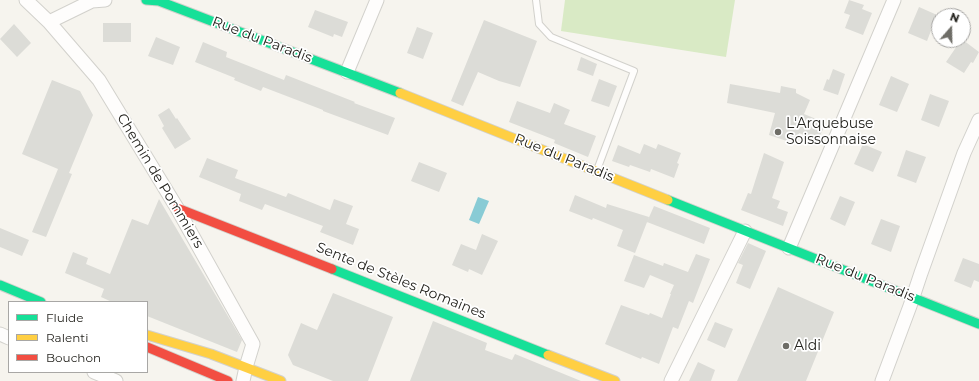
<!DOCTYPE html>
<meta charset="utf-8">
<style>
body{margin:0}
#map{position:relative;width:979px;height:381px;overflow:hidden;background:#f6f4ee;font-family:Montserrat,sans-serif}
canvas{display:block}
.legend{position:absolute;left:8px;top:301px;width:140px;height:72px;box-sizing:border-box;background:#fff;border:1px solid #a8a7a5;margin:0;padding:5px 7px;list-style:none;font-size:12px;color:#25241f}
.legend li{display:flex;align-items:center;gap:8px;height:20px}
.legend b{width:20px;border:1px solid #a8a7a5}
.north{position:absolute;left:931px;top:8px;width:40px;height:40px;box-sizing:border-box;background:#fff;border:1px solid #a8a7a5;border-radius:50%;rotate:20deg;font-size:11px;font-weight:700;line-height:16px;text-align:center;color:#25241f}
.north::after{content:'';display:block;margin:auto;width:14px;height:18px;background:#6e6d67;clip-path:polygon(50% 0,100% 100%,50% 72%,0 100%)}
</style>
<div id="map">
<canvas width="979" height="381"></canvas>
<ul class="legend">
<li><b style="height:5px;background:#16e098"></b>Fluide</li>
<li><b style="height:5px;background:#ffcf43"></b>Ralenti</li>
<li><b style="height:5px;background:#f24e42"></b>Bouchon</li>
</ul>
<div class="north">N</div>
</div>
<script>
const g = document.querySelector('canvas').getContext('2d');
g.lineJoin = 'round';
function fill(path, color) {
  g.fillStyle = color;
  g.fill(path, 'evenodd');
}
function toPath(rows) {
  const path = new Path2D();
  for (const r of rows) {
    path.moveTo(r[0], r[1]);
    for (let i = 2; i < r.length; i += 2) path.lineTo(r[i], r[i + 1]);
  }
  return path;
}
function stroke(path, color, width, dash) {
  g.strokeStyle = color;
  g.lineWidth = width;
  g.lineCap = dash ? 'butt' : 'round';
  g.setLineDash(dash || []);
  g.stroke(path);
}
function label(font, color, halo, rows, align = 'center') {
  g.font = font + ' Montserrat,sans-serif';
  g.lineWidth = 3.5;
  g.setLineDash([]);
  g.textBaseline = 'middle';
  g.strokeStyle = halo;
  g.fillStyle = color;
  for (const [text, x, y, turn = 0] of rows) {
    g.save();
    g.translate(x, y);
    g.rotate((+turn || 0) * Math.PI / 180);
    g.textAlign = isNaN(turn) ? turn : align;
    if (halo) g.strokeText(text, 0, 0);
    g.fillText(text, 0, 0);
    g.restore();
  }
}
fill(toPath([
 [565,0,735,0,726,57,561,31]
]), '#d9eac5');
fill(toPath([
 [478,197,489,201,479,224,469,220]
]), '#88cbd5');
fill(toPath([
 [849,0,864,5,862,9,872,13,863,35,845,28,850,15,844,13],
 [919,7,937,15,927,41,908,33],
 [315,10,348,22,342,37,334,34,333,37,308,27],
 [484,20,537,41,520,87,499,81,478,72,463,106,451,101],
 [103,23,131,23,131,42,103,42],
 [14,24,31,43,17,57,0,39],
 [417,27,433,33,423,59,407,53],
 [156,37,180,47,173,65,148,56],
 [961,40,963,40,979,52,973,63,971,62,964,73,946,62],
 [203,42,227,52,226,57,284,80,286,75,355,102,354,103,395,118,388,135,323,111,323,110,263,87,261,91,234,80,235,78,195,62],
 [581,57,597,64,593,76,577,70],
 [833,69,845,74,838,95,823,90,827,79,829,80],
 [891,76,909,84,897,112,879,105],
 [599,79,617,86,609,107,591,101],
 [52,80,80,91,93,115,69,173,72,174,46,237,32,232,58,169,22,154],
 [730,84,780,93,781,86,796,89,796,93,810,100,804,114,826,123,818,140,799,133,796,144,769,135,775,113,727,103],
 [930,94,949,101,939,127,921,120],
 [517,101,550,113,554,103,570,110,564,124,596,136,588,157,554,143,555,140,509,122],
 [169,108,176,119,177,118,191,139,175,149,162,128,164,126,158,115],
 [644,144,656,149,658,144,681,153,677,163,679,164,674,178,651,169,650,172,630,165,629,167,612,161,618,145,640,154],
 [863,144,882,152,873,172,854,164],
 [906,150,926,157,916,183,897,176],
 [764,153,784,162,772,198,780,201,777,208,788,212,783,226,741,210,748,193,751,194],
 [207,158,238,170,235,178,286,197,288,193,330,210,334,199,353,206,346,224,359,229,353,245,320,232,323,226,265,204,262,210,239,201,241,194,199,177],
 [419,162,447,173,439,192,411,181],
 [575,195,606,208,607,204,649,217,635,253,617,246,623,230,593,218,592,220,569,211],
 [840,196,855,202,845,226,830,219],
 [159,199,242,340,237,352,147,316,147,302,112,302,101,297,104,289,65,273,73,252,88,258,86,264,110,274,132,219,148,225],
 [654,206,710,228,704,244,647,222],
 [881,219,900,226,891,252,871,244],
 [0,228,29,240,22,256,0,247],
 [482,234,498,241,482,275,469,269,468,272,452,265,461,244,476,250],
 [748,243,766,251,750,289,736,283,743,265,738,263],
 [696,254,710,259,693,303,689,301,678,329,673,327,659,364,642,357,641,359,605,344,621,305,649,315,650,313,662,318,671,294,670,294,674,285,650,275,644,288,624,281,634,255,663,266,664,263,688,272],
 [963,258,979,264,979,282,974,280,971,288,954,281],
 [778,287,834,312,806,381,737,381],
 [333,293,393,317,368,381,333,381,293,365,288,355,301,323,317,330],
 [433,321,487,343,485,350,512,360,515,354,581,381,410,381],
 [715,322,733,329,725,348,707,340],
 [698,362,715,370,711,381,689,381]
]), '#dcdcd7');
const lane = toPath([
 [536,0,539,24,551,37,634,71,597,170]
]);
const street = toPath([
 [26,0,49,22,99,80,177,208,253,344,246,367,243,381],
 [49,22,92,1,105,0],
 [347,72,377,0],
 [789,248,894,0],
 [0,334,9,338],
 [94,372,116,381],
 [671,381,745,231],
 [882,381,910,306,921,273,964,153,979,120]
]);
const fast = toPath([
 [146,0,159,1,400,93],
 [668,200,979,324],
 [332,269,548,355],
 [0,285,41,302]
]);
const slow = toPath([
 [400,93,668,200],
 [147,335,211,354,281,381],
 [548,355,615,381]
]);
const jam = toPath([
 [177,208,332,269],
 [147,347,228,381]
]);
stroke(lane, '#d2d1cc', 8);
stroke(street, '#d2d1cc', 15);
stroke(fast, '#d2d1cc', 11);
stroke(slow, '#d2d1cc', 11);
stroke(jam, '#d2d1cc', 11);
stroke(lane, '#fefdfc', 6);
stroke(street, '#fefdfc', 13);
stroke(fast, '#16e098', 9);
stroke(slow, '#ffcf43', 9);
stroke(jam, '#f24e42', 9);
for (const [x, y, r, color] of [
 [778,132,4,"#6e6d67"],
 [786,346,4,"#6e6d67"]
]) {
  const dot = new Path2D();
  dot.arc(x, y, r, 0, 2 * Math.PI);
  g.fillStyle = color;
  g.fill(dot);
  stroke(dot, '#fff', 1.5);
}
label('14px', '#25241f', '#fff', [
 ["Rue du Paradis",262,40,21],
 ["Rue du Paradis",564,158,22],
 ["Chemin de Pommiers",160,181,59],
 ["Rue du Paradis",865,278,22],
 ["Sente de Stèles Romaines",401,281,22]
]);
label('14px', '#25241f', '#fff', [
 ["L'Arquebuse",786,124],
 ["Soissonnaise",786,140],
 ["Aldi",794,346]
], 'left');
</script>
